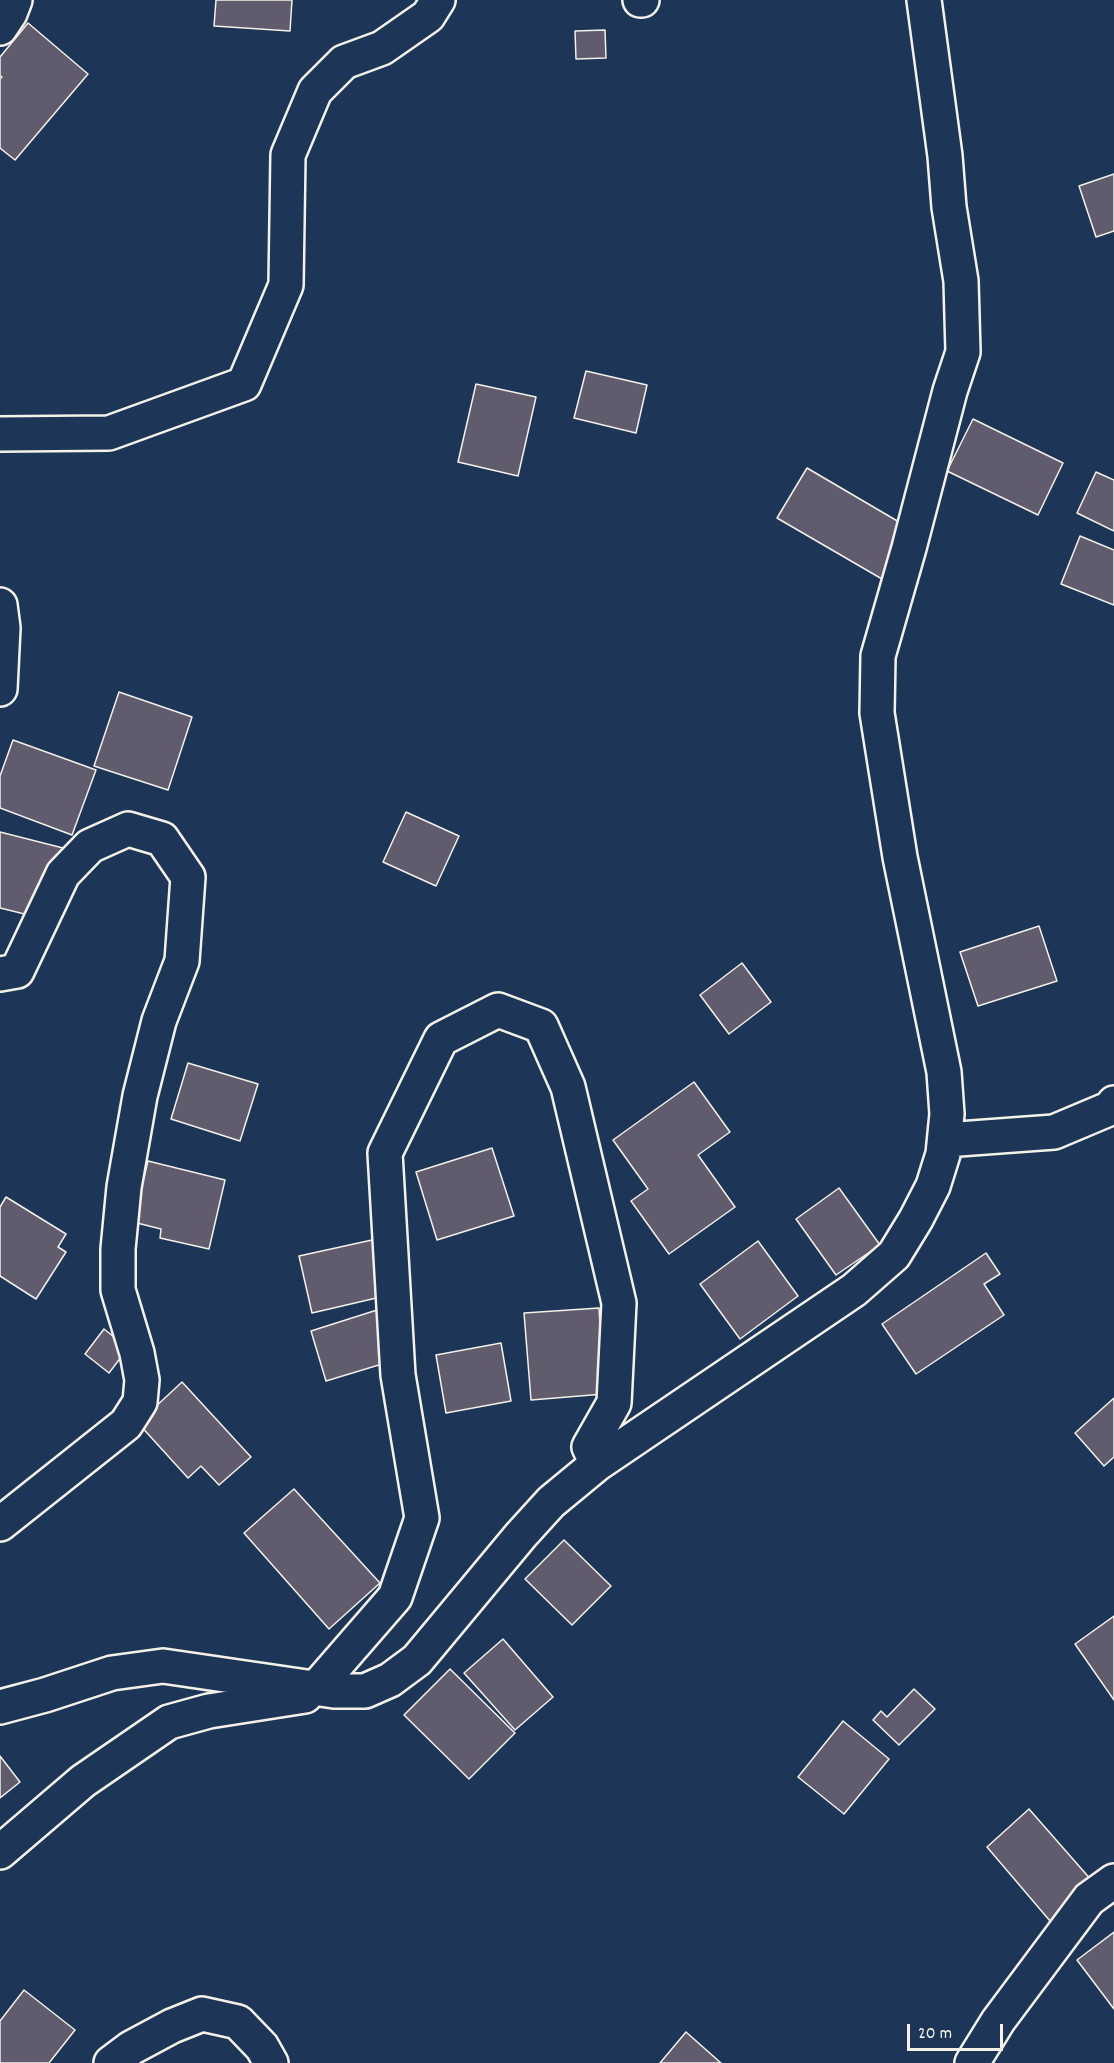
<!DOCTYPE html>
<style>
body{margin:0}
#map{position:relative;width:1114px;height:2063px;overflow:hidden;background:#1d3557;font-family:Dekko,sans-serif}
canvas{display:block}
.scale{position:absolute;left:907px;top:2024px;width:96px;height:27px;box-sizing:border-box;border:3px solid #f4f1e8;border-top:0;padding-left:8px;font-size:18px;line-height:21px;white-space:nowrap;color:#f4f1e8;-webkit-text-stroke:4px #1d3557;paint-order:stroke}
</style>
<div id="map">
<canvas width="1114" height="2063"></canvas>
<div class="scale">20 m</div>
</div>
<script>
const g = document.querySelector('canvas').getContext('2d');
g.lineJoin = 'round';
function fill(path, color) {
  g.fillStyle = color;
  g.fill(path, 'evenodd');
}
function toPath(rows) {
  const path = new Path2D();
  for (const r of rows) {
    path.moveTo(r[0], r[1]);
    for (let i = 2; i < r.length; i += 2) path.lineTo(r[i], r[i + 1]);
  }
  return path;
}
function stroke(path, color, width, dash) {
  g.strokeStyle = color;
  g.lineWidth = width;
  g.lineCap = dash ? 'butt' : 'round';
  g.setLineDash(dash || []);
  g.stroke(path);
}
const building = toPath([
 [216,0,292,0,290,31,214,26,216,0],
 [28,23,88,74,15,160,0,148,0,79,2,77,0,76,0,57,28,23],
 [605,30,606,58,576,59,575,31,605,30],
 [1114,174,1114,231,1096,237,1079,186,1114,174],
 [586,371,647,385,636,433,574,418,586,371],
 [476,384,536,397,518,476,458,462,476,384],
 [973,419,1063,463,1038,515,947,471,973,419],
 [807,468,911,529,882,579,777,518,807,468],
 [1096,472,1114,480,1114,531,1077,513,1096,472],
 [1080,536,1114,550,1114,605,1061,584,1080,536],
 [119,692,192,717,168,790,94,766,119,692],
 [13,740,96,770,72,835,0,808,0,776,13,740],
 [406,812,459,836,436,886,383,862,406,812],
 [0,832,63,848,45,919,0,908,0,832],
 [1039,926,1057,981,978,1006,960,952,1039,926],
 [742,963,771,1002,729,1034,700,995,742,963],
 [188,1063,258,1084,240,1141,171,1119,188,1063],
 [694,1082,730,1132,698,1155,735,1207,669,1254,631,1201,648,1189,613,1140,694,1082],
 [492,1148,514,1216,437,1240,416,1172,492,1148],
 [148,1161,225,1180,209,1249,160,1238,161,1229,133,1222,148,1161],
 [839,1188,880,1245,836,1275,796,1219,839,1188],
 [6,1197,66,1234,58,1247,66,1252,36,1299,0,1276,0,1207,6,1197],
 [372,1240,385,1296,312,1313,299,1256,372,1240],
 [758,1241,798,1296,740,1339,700,1284,758,1241],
 [986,1253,1000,1274,984,1284,1004,1315,916,1374,882,1324,986,1253],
 [599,1308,604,1394,531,1400,524,1313,599,1308],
 [377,1310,392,1361,326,1381,311,1331,377,1310],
 [104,1329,128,1348,109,1373,85,1354,104,1329],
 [501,1343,511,1401,446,1413,436,1355,501,1343],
 [182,1382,251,1457,219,1485,201,1466,188,1478,138,1423,182,1382],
 [1114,1398,1114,1457,1104,1466,1075,1433,1114,1398],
 [294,1489,380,1583,329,1629,244,1533,294,1489],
 [564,1540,611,1586,572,1625,525,1579,564,1540],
 [1114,1616,1114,1700,1075,1644,1114,1616],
 [503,1639,553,1697,515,1730,464,1673,503,1639],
 [450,1669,515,1733,469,1779,404,1715,450,1669],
 [914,1689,935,1709,899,1745,873,1720,881,1711,887,1717,914,1689],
 [843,1721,889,1759,844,1814,798,1777,843,1721],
 [0,1756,20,1782,0,1798,0,1756],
 [1029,1809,1100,1890,1056,1928,987,1847,1029,1809],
 [1114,1932,1114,2009,1077,1960,1114,1932],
 [24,1990,75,2030,49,2063,0,2063,0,2021,24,1990],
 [686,2032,721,2063,660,2063,686,2032]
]);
fill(building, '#605c6e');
stroke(building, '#f4f1e8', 1.5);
const minor = toPath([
 [640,0,642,0],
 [0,28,10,13,15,0],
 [0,434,109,433,244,384,286,285,288,155,315,91,344,62,382,48,428,16,438,0],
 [0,605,3,628,0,689],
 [0,974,17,971,63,874,90,846,128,829,162,839,188,877,182,961,159,1021,140,1096,124,1187,118,1249,118,1290,137,1353,142,1380,140,1402,126,1424,0,1524],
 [945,1140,1054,1132,1111,1108,1114,1103],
 [316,1688,395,1597,422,1518,398,1375,385,1153,441,1039,498,1010,541,1026,568,1087,619,1303,614,1403,589,1447,597,1464],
 [0,1707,45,1695,112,1673,163,1666,334,1691,365,1691,390,1680,417,1660,521,1535,551,1502,597,1464,854,1290,894,1255,916,1219,933,1186,943,1154,947,1114,944,1072,900,857,877,713,878,656,909,548,950,391,963,352,961,281,949,207,945,156,924,0],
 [0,1852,83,1781,169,1722,209,1711,305,1696],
 [111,2063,131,2048,172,2026,202,2014,238,2022,262,2047,271,2063],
 [972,2063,998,2021,1089,1899,1114,1881]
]);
stroke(minor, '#f4f1e8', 38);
stroke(minor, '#1d3557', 33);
</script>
